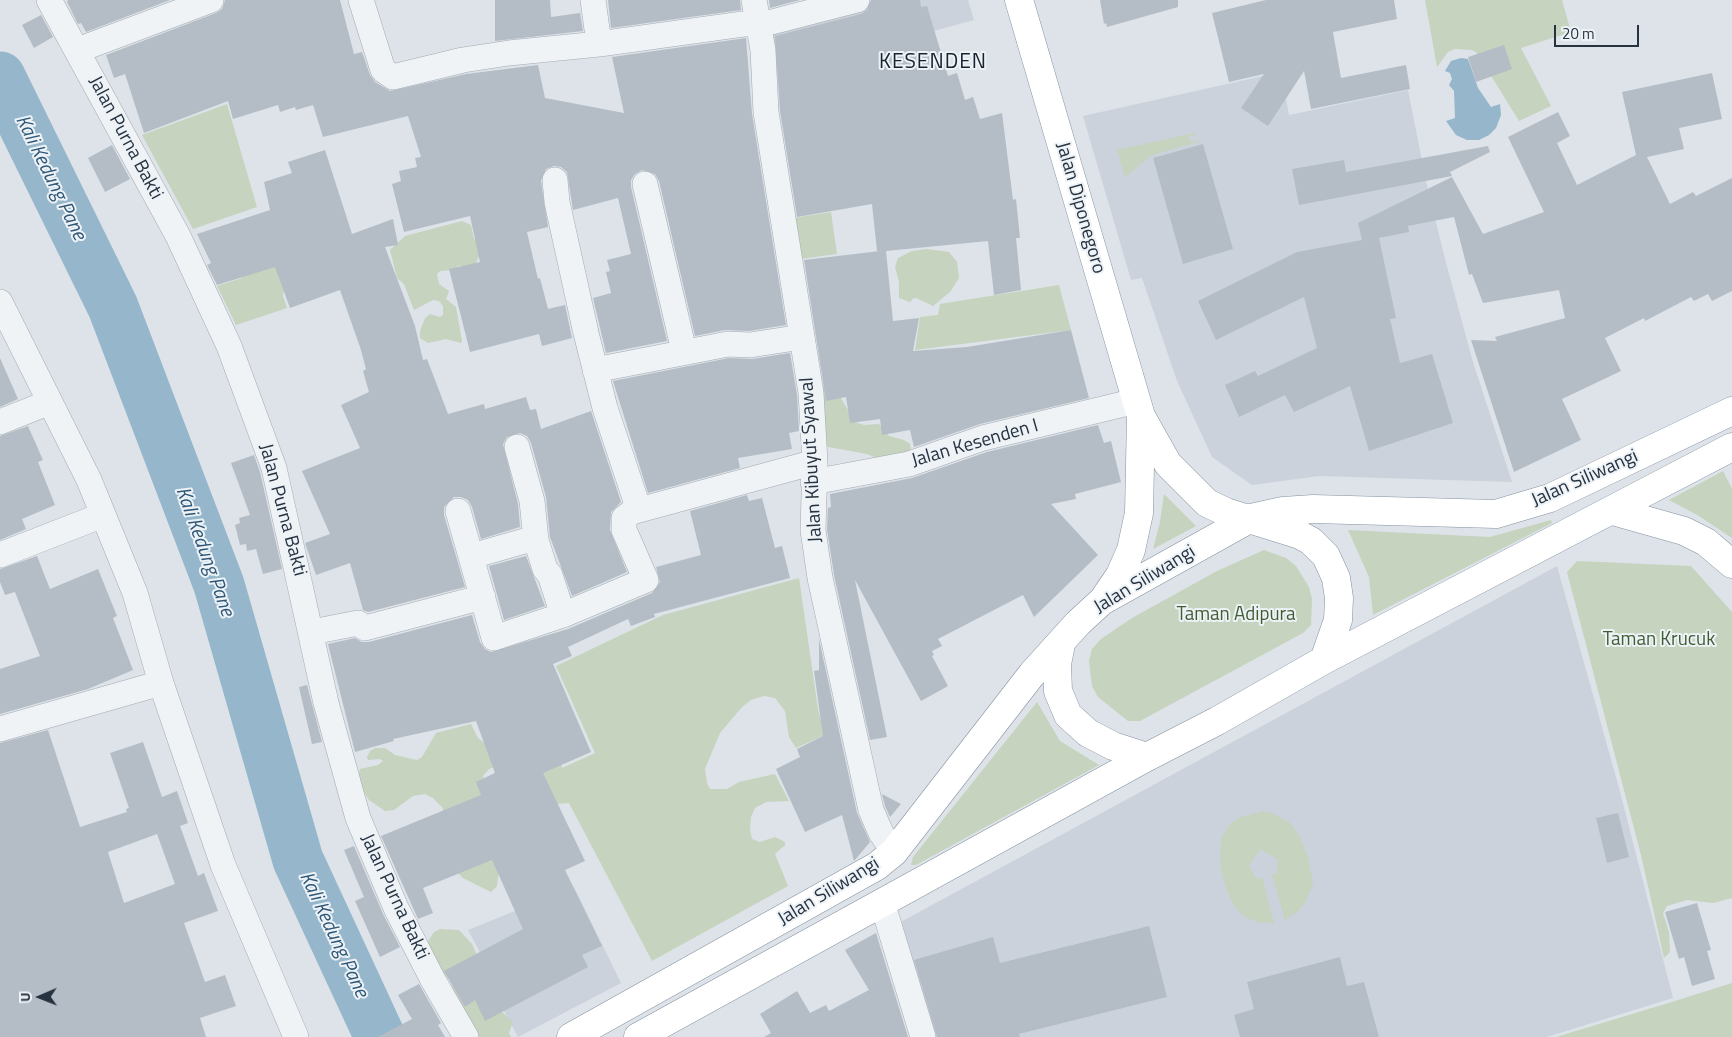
<!DOCTYPE html>
<style>
body{margin:0}
#map{position:relative;width:1732px;height:1037px;overflow:hidden;background:#dde3e8;font-family:"Titillium Web",sans-serif}
canvas{display:block}
.north{position:absolute;left:15px;top:972px;width:50px;height:50px;-webkit-text-stroke:4px #edf2f6;paint-order:stroke;rotate:269deg;font-size:14px;font-weight:700;line-height:20px;text-align:center;color:#263240}
.north::after{content:'';display:block;margin:auto;width:18px;height:22px;background:#263240;clip-path:polygon(50% 0,100% 100%,50% 72%,0 100%)}
.scale{position:absolute;left:1554px;top:25px;width:85px;height:22px;box-sizing:border-box;border:2px solid #263240;border-top:0;padding-left:6px;font-size:15px;line-height:18px;white-space:nowrap;color:#263240;-webkit-text-stroke:4px #edf2f6;paint-order:stroke}
</style>
<div id="map">
<canvas width="1732" height="1037"></canvas>
<div class="north">U</div>
<div class="scale">20 m</div>
</div>
<script>
const g = document.querySelector('canvas').getContext('2d');
g.lineJoin = 'round';
function fill(path, color) {
  g.fillStyle = color;
  g.fill(path, 'evenodd');
}
function toPath(rows) {
  const path = new Path2D();
  for (const r of rows) {
    path.moveTo(r[0], r[1]);
    for (let i = 2; i < r.length; i += 2) path.lineTo(r[i], r[i + 1]);
  }
  return path;
}
function stroke(path, color, width, dash) {
  g.strokeStyle = color;
  g.lineWidth = width;
  g.lineCap = dash ? 'butt' : 'round';
  g.setLineDash(dash || []);
  g.stroke(path);
}
function label(font, color, halo, rows, align = 'center') {
  g.font = font + ' "Titillium Web",sans-serif';
  g.lineWidth = 4;
  g.setLineDash([]);
  g.textBaseline = 'middle';
  g.strokeStyle = halo;
  g.fillStyle = color;
  for (const [text, x, y, turn = 0] of rows) {
    g.save();
    g.translate(x, y);
    g.rotate((+turn || 0) * Math.PI / 180);
    g.textAlign = isNaN(turn) ? turn : align;
    if (halo) g.strokeText(text, 0, 0);
    g.fillText(text, 0, 0);
    g.restore();
  }
}
fill(toPath([
 [881,0,968,0,974,20,773,75,769,30],
 [1281,72,1289,115,1408,90,1426,181,1445,259,1473,362,1512,482,1319,476,1252,485,1212,457,1177,381,1142,278,1131,280,1083,116],
 [1557,566,1619,788,1673,998,1547,1037,929,1037,897,924],
 [574,887,621,983,518,1037,495,994,501,991,468,930]
]), '#cbd2db');
fill(toPath([
 [1425,0,1562,0,1571,32,1521,48,1551,106,1519,121,1477,53,1472,50,1455,49,1448,52,1437,67],
 [227,104,257,207,193,229,142,135],
 [1194,133,1197,134,1188,137,1190,142,1200,140,1198,142,1152,155,1125,177,1117,150],
 [831,212,837,254,800,259,794,218],
 [462,221,471,225,474,239,481,241,482,249,476,263,474,266,458,266,453,270,440,271,437,274,439,284,449,291,446,299,456,307,462,341,461,343,446,339,428,343,420,338,420,331,425,318,430,314,440,317,443,315,443,306,439,301,433,300,414,310,404,284,397,278,390,250,405,236],
 [927,249,949,252,957,262,959,278,950,292,933,306,916,298,914,298,910,302,899,298,899,282,895,267,898,258,912,251],
 [289,257,283,296,287,308,236,325,217,286,242,278,240,273],
 [1059,285,1071,330,915,350,920,317,938,315,940,304],
 [826,382,835,388,855,422,864,425,879,424,889,436,904,440,910,444,911,450,881,460,867,454,823,446,820,392],
 [1723,471,1732,489,1732,538,1699,516,1669,500],
 [1164,494,1196,526,1153,549,1160,522],
 [1551,520,1552,523,1373,615,1369,577,1348,530,1490,537],
 [1264,550,1286,558,1296,566,1309,587,1312,599,1311,625,1303,633,1140,721,1128,721,1098,697,1092,686,1089,661,1092,649,1101,639,1132,618,1217,571],
 [1577,561,1691,566,1732,612,1732,898,1713,903,1687,900,1667,906,1663,913,1669,932,1670,952,1664,958,1641,855,1567,572],
 [799,578,818,709,825,735,796,748,789,737,785,711,775,698,764,696,751,700,742,707,720,733,705,769,707,783,710,789,727,789,739,782,775,774,789,801,766,802,755,808,751,817,750,830,752,839,760,842,775,837,785,842,785,845,775,854,788,886,652,961,569,803,557,804,495,767,489,769,483,776,496,863,499,869,497,886,491,892,463,878,456,871,445,815,442,807,433,798,425,794,413,796,394,810,385,811,369,800,361,787,358,778,360,769,378,765,383,761,380,759,368,760,367,757,370,751,375,748,385,748,395,755,417,760,422,757,436,733,471,724,478,738,486,744,561,763,562,768,595,753,556,666,663,615],
 [1037,702,1060,741,1099,765,916,865,911,865,913,857],
 [1263,811,1272,813,1290,823,1300,837,1308,858,1313,883,1305,903,1297,912,1285,920,1272,875,1277,873,1277,859,1260,849,1249,866,1257,879,1262,877,1274,923,1258,922,1245,917,1236,908,1227,891,1221,871,1220,852,1222,836,1230,824,1239,818],
 [440,929,459,930,472,944,476,953,475,959,502,1012,513,1022,509,1033,511,1037,478,1037,454,1001,453,988,449,979,425,956,427,943,434,932],
 [1732,983,1732,1037,1556,1037,1675,1001]
]), '#c6d3be');
fill(toPath([
 [1461,58,1468,59,1478,88,1491,107,1500,104,1501,115,1496,128,1489,135,1479,140,1467,140,1456,135,1446,121,1455,118,1454,91,1449,85,1452,79,1450,73,1445,71,1451,61]
]), '#95b6cb');
stroke(toPath([
 [0,77,113,307,219,585,298,860,380,1037]
]), '#95b6cb', 51);
fill(toPath([
 [68,0,170,0,86,32,81,23,78,24,67,2],
 [225,0,340,0,354,54,362,52,370,75,375,82,390,91,466,74,538,65,545,98,624,113,612,57,746,38,752,114,786,325,749,331,725,330,695,336,659,181,655,174,642,170,635,174,631,180,631,187,667,341,606,353,593,298,611,293,606,272,610,271,607,260,631,254,618,198,573,210,567,172,561,167,554,166,546,169,541,181,548,227,527,232,538,279,540,278,548,309,565,305,572,338,542,346,539,334,470,352,449,269,480,262,470,216,404,232,392,184,401,181,399,171,417,167,415,158,421,157,408,116,323,137,313,105,296,110,295,107,280,112,278,105,233,119,228,101,144,133,125,74,114,78,106,55,216,13,222,9],
 [495,0,550,0,551,17,580,13,583,31,495,41],
 [608,0,740,0,741,10,611,28],
 [769,0,800,0,770,8],
 [871,0,920,0,921,7,927,6,948,76,957,73,965,100,973,97,980,119,1002,113,1013,200,1016,199,1020,238,1016,238,1021,290,994,295,988,241,886,251,893,321,919,318,913,351,967,347,1071,330,1089,398,980,424,914,447,910,430,882,435,880,419,850,423,846,397,826,401,804,260,880,251,877,251,872,204,797,217,780,111,775,36,861,14,867,10],
 [1100,0,1178,0,1178,7,1107,27,1106,23,1104,24],
 [1266,0,1394,0,1397,19,1333,32,1341,78,1406,65,1410,89,1311,109,1304,71,1268,126,1241,108,1264,74,1229,82,1212,13],
 [41,15,53,37,34,48,22,25],
 [1504,45,1512,69,1476,82,1468,57],
 [1712,73,1722,119,1679,128,1684,149,1647,157,1670,204,1693,192,1696,196,1732,178,1732,291,1712,301,1708,294,1694,301,1691,297,1645,321,1644,318,1605,338,1621,371,1562,399,1581,440,1514,472,1471,340,1497,341,1495,337,1565,318,1559,290,1483,303,1472,274,1469,275,1454,217,1408,226,1409,232,1379,238,1396,318,1390,319,1400,363,1432,354,1453,423,1369,451,1350,386,1294,412,1285,395,1239,417,1225,385,1255,371,1258,376,1317,348,1304,297,1216,340,1198,301,1297,252,1362,240,1358,223,1452,177,1483,234,1544,212,1508,137,1558,112,1570,136,1557,143,1577,185,1636,155,1622,92],
 [1203,144,1233,249,1183,264,1153,158],
 [112,145,130,179,105,192,88,158],
 [1488,146,1490,152,1450,172,1452,176,1299,205,1292,169,1344,160,1346,172],
 [325,150,352,234,393,219,398,245,385,247,415,326,423,360,427,359,448,414,484,404,485,409,526,397,530,410,536,409,541,429,591,411,621,502,611,512,610,530,627,572,572,596,550,537,546,497,531,443,527,436,520,433,507,437,503,444,518,504,520,527,481,539,472,507,468,500,461,497,454,497,444,507,444,515,465,587,368,612,363,610,350,563,316,575,305,543,330,534,302,471,360,448,341,405,369,392,363,371,366,369,361,350,340,290,290,308,275,267,217,285,207,265,211,263,197,234,270,210,264,182,292,173,288,162],
 [790,353,797,395,799,431,789,433,792,449,738,458,740,468,648,493,613,381,729,358,752,359],
 [0,358,18,399,0,407],
 [1098,425,1104,443,1111,441,1121,482,1075,494,1076,499,1051,504,1098,555,1034,617,1023,595,938,639,942,646,932,651,934,655,932,656,948,686,921,701,855,580,887,737,870,740,834,575,827,529,828,508,831,507,830,494,912,478,987,452],
 [28,426,43,460,38,462,55,505,22,519,26,529,0,540,0,436],
 [254,455,260,472,282,569,263,574,256,549,247,551,246,544,240,545,235,525,240,523,239,518,250,515,231,463],
 [747,495,749,501,762,498,775,548,782,546,790,578,654,614,655,617,631,626,628,619,568,647,572,656,553,664,591,752,543,773,585,861,565,870,602,946,582,955,588,967,485,1021,475,1000,465,1007,444,971,523,929,492,860,423,888,433,913,418,919,381,836,481,795,476,782,495,773,476,721,393,739,394,741,355,752,328,644,355,638,362,642,369,642,472,615,480,642,485,649,491,652,568,629,652,593,660,582,656,567,701,555,690,511],
 [37,556,50,589,98,569,117,616,113,618,133,670,88,689,0,714,0,669,40,656,15,592,5,595,0,582,0,569],
 [526,556,545,606,504,620,489,566],
 [819,639,857,813,870,842,854,861,842,815,805,832,776,769,800,757,797,749,823,736,814,671,819,670],
 [307,685,322,742,312,744,299,687],
 [48,730,80,827,127,812,126,809,129,808,110,753,143,742,162,797,177,791,188,823,180,826,198,876,204,873,218,911,184,923,205,982,225,975,236,1006,200,1018,206,1037,0,1037,0,743],
 [157,834,175,884,124,903,108,852],
 [882,794,901,804,890,817,885,806],
 [1618,813,1629,857,1607,863,1596,818],
 [354,846,383,914,400,947,380,957,355,901,364,897,344,850],
 [1697,903,1711,950,1707,951,1715,979,1692,986,1684,957,1679,959,1665,912],
 [1149,926,1167,997,1019,1034,1020,1037,937,1037,914,960,993,937,1000,963],
 [876,933,908,1037,764,1037,771,1033,760,1014,797,991,810,1013,826,1005,829,1011,869,990,845,950],
 [1340,957,1347,986,1364,982,1379,1037,1240,1037,1234,1015,1254,1009,1247,982],
 [419,984,441,1023,438,1025,445,1037,378,1037,412,1019,398,995]
]), '#b4bdc6');
const street = toPath([
 [49,0,178,236,229,346,274,468,326,703,358,818,396,908,433,980,466,1037],
 [361,0,383,70,393,77,463,60,509,53,599,44,743,24,768,23,857,0],
 [593,0,599,44],
 [754,0,763,50,766,112,811,393,815,462,813,530,820,578,871,810,881,833,894,852],
 [78,50,211,0],
 [555,180,557,202,586,333,605,408,639,510],
 [645,184,684,351],
 [0,302,89,480,135,593,161,683,223,865,296,1037],
 [595,370,728,344,750,345,802,337],
 [0,422,50,402],
 [517,447,532,501,536,540,545,569,550,575,563,615,646,580,624,530,624,518,632,512,815,462],
 [813,482,909,464,983,438,1136,401],
 [458,511,494,638,563,615],
 [0,555,103,515],
 [472,556,535,538],
 [312,632,358,623,365,628,483,597],
 [0,729,161,683],
 [882,902,923,1037]
]);
const highway = toPath([
 [1019,0,1141,416,1168,464,1207,503,1226,512,1300,535,1311,541,1326,556,1336,578,1339,598,1338,620,1324,660],
 [1613,511,1684,531,1706,542,1732,564],
 [1103,600,1120,575,1131,550,1139,513,1141,416],
 [1061,644,1057,664,1058,691,1068,715,1088,733,1113,746,1147,757],
 [571,1037,877,866,894,852,1032,674,1078,623,1102,601,1251,518,1283,511,1313,509,1496,514,1550,498,1732,411],
 [638,1037,1147,757,1217,721,1324,660,1732,447]
]);
stroke(street, '#a2aab2', 26);
stroke(highway, '#8492a0', 29);
stroke(street, '#f0f3f6', 25);
stroke(highway, '#fff', 28);
label('19px', '#263240', '#edf2f6', [
 ["Jalan Purna Bakti",125,138,62],
 ["Jalan Diponegoro",1080,208,74],
 ["Jalan Kesenden I",975,444,-16],
 ["Jalan Kibuyut Syawal",812,460,-93],
 ["Jalan Siliwangi",1585,479,-24],
 ["Jalan Purna Bakti",282,510,75],
 ["Jalan Siliwangi",1145,580,-31],
 ["Jalan Siliwangi",829,892,-31],
 ["Jalan Purna Bakti",394,897,65]
]);
label('19px', '#3f5d32', '#edf2f6', [
 ["Taman Adipura",1236,615],
 ["Taman Krucuk",1659,640]
]);
label('italic 20px', '#2d5677', '#edf2f6', [
 ["Kali Kedung Pane",50,178,64],
 ["Kali Kedung Pane",204,552,70],
 ["Kali Kedung Pane",333,935,65]
]);
g.letterSpacing = '1px';
label('21px', '#182331', '#edf2f6', [
 ["KESENDEN",933,63]
]);
g.letterSpacing = '0px';
</script>
